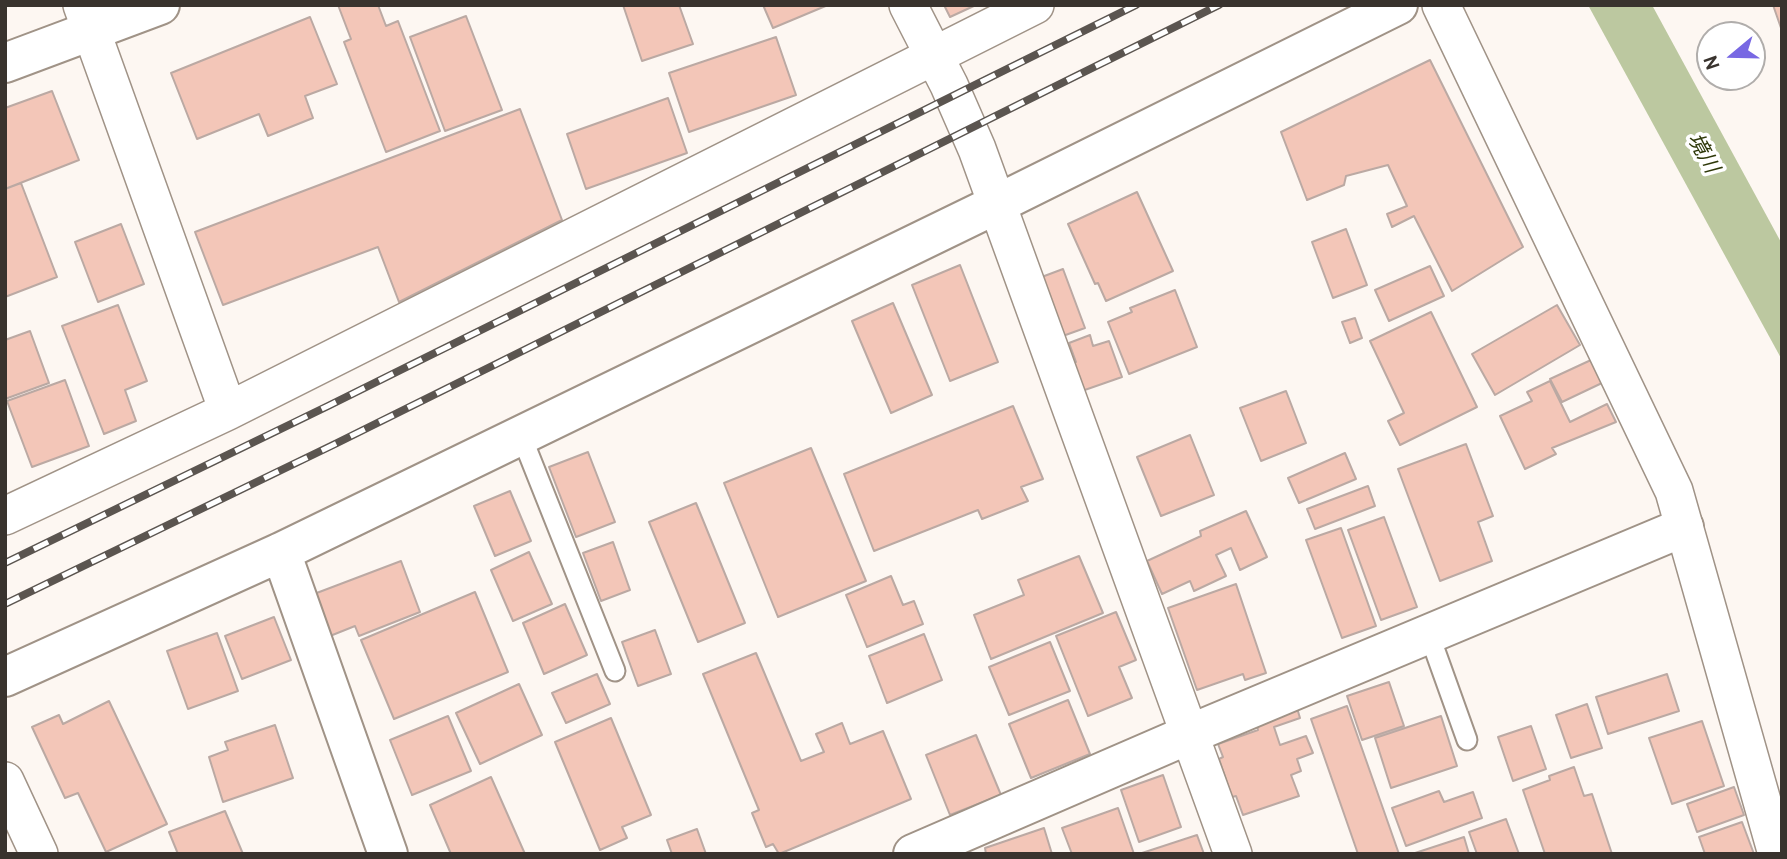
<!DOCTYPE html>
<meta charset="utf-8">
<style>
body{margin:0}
#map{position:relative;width:1787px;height:859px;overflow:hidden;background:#fdf7f2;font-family:Overpass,sans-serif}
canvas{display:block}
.frame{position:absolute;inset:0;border:7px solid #39332e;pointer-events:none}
.north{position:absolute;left:1696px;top:21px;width:70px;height:70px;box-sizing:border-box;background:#fff;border:2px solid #b0adab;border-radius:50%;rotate:251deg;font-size:19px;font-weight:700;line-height:28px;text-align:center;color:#39332e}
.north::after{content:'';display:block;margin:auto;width:24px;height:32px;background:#7868e3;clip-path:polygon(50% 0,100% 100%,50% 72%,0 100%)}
</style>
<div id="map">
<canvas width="1787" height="859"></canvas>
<div class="frame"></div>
<div class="north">N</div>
</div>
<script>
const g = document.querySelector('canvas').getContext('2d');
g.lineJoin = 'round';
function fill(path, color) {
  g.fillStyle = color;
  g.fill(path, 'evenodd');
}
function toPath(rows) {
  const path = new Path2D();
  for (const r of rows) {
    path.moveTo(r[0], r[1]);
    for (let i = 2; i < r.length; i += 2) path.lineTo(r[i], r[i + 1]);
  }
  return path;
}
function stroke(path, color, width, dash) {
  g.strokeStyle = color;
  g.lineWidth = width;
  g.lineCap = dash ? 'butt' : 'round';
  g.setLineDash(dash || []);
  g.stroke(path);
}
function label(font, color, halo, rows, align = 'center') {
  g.font = font + ' Overpass,"Noto Sans JP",sans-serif';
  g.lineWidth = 7;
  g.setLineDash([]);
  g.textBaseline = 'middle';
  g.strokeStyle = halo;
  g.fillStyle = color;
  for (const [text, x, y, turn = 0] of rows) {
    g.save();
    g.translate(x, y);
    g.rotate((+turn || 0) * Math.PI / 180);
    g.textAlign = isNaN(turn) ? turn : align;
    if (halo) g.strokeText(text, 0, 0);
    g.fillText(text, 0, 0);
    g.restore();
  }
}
fill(toPath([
 [1588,5,1652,5,1782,244,1782,360]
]), '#bcc8a0');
const building = toPath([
 [338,5,378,5,386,26,398,21,440,131,386,152,344,42,351,39,338,5],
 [623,5,679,5,693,44,642,61,623,5],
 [763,5,828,5,773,28,763,5],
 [944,5,976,5,950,17,944,5],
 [1773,5,1782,5,1782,27,1781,28,1773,5],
 [466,16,502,110,445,131,410,37,466,16],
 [310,17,337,84,305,96,313,118,268,136,259,114,197,139,171,73,310,17],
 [776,37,796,95,689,132,669,73,776,37],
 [1430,60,1523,247,1452,291,1414,216,1392,227,1387,214,1407,206,1388,165,1346,176,1344,185,1307,200,1281,132,1430,60],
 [52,91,79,160,5,189,5,108,52,91],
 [668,98,687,153,586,189,567,134,668,98],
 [520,109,562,220,399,302,378,247,223,305,195,232,520,109],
 [21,183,57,277,5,297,5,189,21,183],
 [1137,192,1173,271,1106,301,1098,283,1095,284,1068,224,1137,192],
 [121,224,144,284,98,302,75,242,121,224],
 [1346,229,1367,285,1333,298,1312,242,1346,229],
 [960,265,998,362,950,381,912,285,960,265],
 [1430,266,1444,296,1389,321,1375,290,1430,266],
 [1063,269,1085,328,1060,337,1039,278,1063,269],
 [1175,290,1197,347,1129,374,1108,322,1132,312,1130,308,1175,290],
 [893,303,932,395,891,413,852,321,893,303],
 [118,305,147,381,125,390,136,421,104,434,62,326,118,305],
 [1557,305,1580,345,1495,395,1472,354,1557,305],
 [1431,312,1477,407,1400,445,1388,421,1404,413,1370,341,1431,312],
 [1355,318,1362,338,1350,343,1342,322,1355,318],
 [30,331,49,383,5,399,5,340,30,331],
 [1090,335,1093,346,1109,341,1122,377,1079,392,1069,364,1076,362,1069,343,1090,335],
 [1591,360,1602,383,1562,402,1550,379,1591,360],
 [65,380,89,446,32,467,7,401,65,380],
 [1550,381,1570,422,1607,404,1616,422,1552,448,1556,454,1525,469,1500,416,1532,401,1527,392,1550,381],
 [1286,391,1306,443,1261,461,1240,408,1286,391],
 [1013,406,1043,479,1021,487,1028,501,982,519,978,510,874,551,844,474,1013,406],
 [1190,435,1214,495,1161,516,1137,457,1190,435],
 [1466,444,1493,516,1478,522,1492,561,1440,581,1398,469,1466,444],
 [811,448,866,581,778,617,724,483,811,448],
 [588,452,615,522,576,537,549,467,588,452],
 [1345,453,1356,479,1299,503,1288,478,1345,453],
 [1368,486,1375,506,1315,529,1307,509,1368,486],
 [510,491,531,541,495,556,474,506,510,491],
 [696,503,745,623,698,642,649,522,696,503],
 [1246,511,1267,557,1240,570,1231,548,1216,555,1226,576,1194,591,1190,581,1162,594,1147,561,1201,536,1200,531,1246,511],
 [1384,517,1417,607,1381,620,1348,530,1384,517],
 [1341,528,1376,626,1342,638,1306,540,1341,528],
 [613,542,630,590,601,601,583,553,613,542],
 [529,552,552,604,513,621,491,570,529,552],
 [1079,556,1103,613,991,659,974,615,1024,595,1018,580,1079,556],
 [401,561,420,612,359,636,355,626,330,636,314,594,401,561],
 [891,576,903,605,914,601,923,624,867,647,846,595,891,576],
 [1236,584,1266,673,1245,680,1243,674,1197,690,1168,608,1236,584],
 [475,592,508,672,394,719,361,640,475,592],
 [565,604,587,655,544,674,523,623,565,604],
 [1116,612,1136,660,1119,667,1132,698,1088,716,1056,636,1116,612],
 [274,617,291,660,242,679,225,636,274,617],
 [655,630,671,674,638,686,622,642,655,630],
 [217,633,238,691,188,709,167,651,217,633],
 [924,634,942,680,887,703,869,656,924,634],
 [1050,642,1070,691,1009,715,989,667,1050,642],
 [756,653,801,761,824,752,816,734,842,723,850,744,883,731,911,799,779,854,773,844,766,847,752,813,759,810,703,674,756,653],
 [597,674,610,704,566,723,552,693,597,674],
 [1667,674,1679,711,1608,734,1596,697,1667,674],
 [1389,682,1404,726,1362,740,1347,696,1389,682],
 [519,684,542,735,480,764,456,713,519,684],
 [1068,700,1090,754,1031,778,1009,724,1068,700],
 [109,701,167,824,106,852,78,793,65,798,32,727,59,715,63,724,109,701],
 [1587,704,1602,748,1571,758,1556,715,1587,704],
 [1347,706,1399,854,1358,854,1311,719,1347,706],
 [1297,708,1300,718,1274,727,1280,745,1306,736,1313,753,1297,759,1301,771,1291,775,1299,796,1243,815,1236,796,1232,797,1219,759,1223,757,1218,744,1258,730,1256,722,1297,708],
 [448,716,471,771,412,795,390,740,448,716],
 [1441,716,1457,766,1391,788,1375,738,1441,716],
 [611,718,651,815,622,827,627,838,600,850,555,742,611,718],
 [1702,721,1724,786,1672,804,1649,738,1702,721],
 [275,725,293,778,223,802,209,757,228,750,225,742,275,725],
 [1531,726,1546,769,1513,781,1498,737,1531,726],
 [976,735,1001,795,950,815,926,755,976,735],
 [1574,767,1584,796,1592,794,1612,854,1545,854,1523,790,1550,780,1549,776,1574,767],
 [1163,775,1181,827,1139,842,1121,790,1163,775],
 [491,777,525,854,451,854,430,805,491,777],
 [1734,787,1744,815,1697,832,1687,804,1734,787],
 [1439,791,1444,802,1473,792,1482,818,1406,846,1392,808,1439,791],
 [1118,808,1134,854,1072,854,1062,828,1118,808],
 [225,811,243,854,178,854,169,832,225,811],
 [1506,819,1519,854,1477,854,1469,832,1506,819],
 [1742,822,1754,854,1705,854,1699,837,1742,822],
 [1044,828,1052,854,986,854,985,848,1044,828],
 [697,829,706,854,672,854,667,840,697,829],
 [1197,835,1204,854,1142,854,1142,853,1197,835],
 [1464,837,1469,854,1412,854,1464,837]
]);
fill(building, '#f3c6b8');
stroke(building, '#bba9a3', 2);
const lane = toPath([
 [521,435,615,671],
 [1429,634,1467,740]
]);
const street = toPath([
 [82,5,228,411],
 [908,5,949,85,977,149,1233,854],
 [1441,5,1674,491,1777,854],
 [5,516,228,411,1035,5],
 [5,781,39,854]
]);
const secondary = toPath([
 [5,63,160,5],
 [281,552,388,854],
 [5,677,281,552,997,204,1398,5],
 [913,854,1190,734,1684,527]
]);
stroke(lane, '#a09387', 23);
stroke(street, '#a09387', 40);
stroke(secondary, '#a09387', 42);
stroke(lane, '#fff', 19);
stroke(street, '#fff', 37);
stroke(secondary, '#fff', 38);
const rail = toPath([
 [5,563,328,406,1136,5],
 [5,604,337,443,1219,5]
]);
stroke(rail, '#5b5550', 8);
stroke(rail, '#fff', 5, [16]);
label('italic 21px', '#2e3809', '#fff', [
 ["境川",1701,154,61]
]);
</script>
